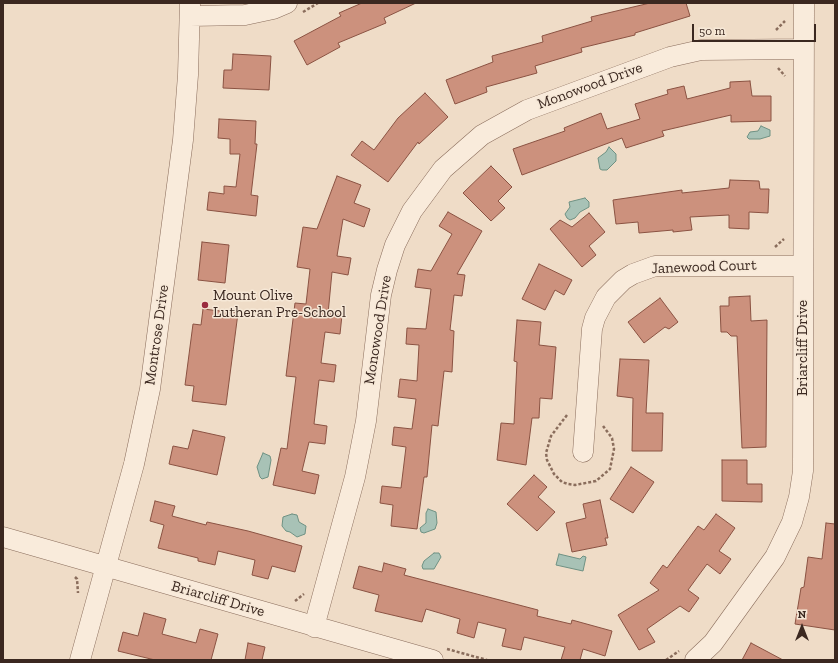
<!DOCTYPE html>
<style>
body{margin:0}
#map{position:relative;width:838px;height:663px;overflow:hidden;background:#efdcc7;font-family:"Zilla Slab",serif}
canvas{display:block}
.frame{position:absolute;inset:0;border:4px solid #3b2820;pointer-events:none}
.north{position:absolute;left:782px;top:607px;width:40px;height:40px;-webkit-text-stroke:3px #f6e8d7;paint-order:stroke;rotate:0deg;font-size:11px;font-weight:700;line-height:16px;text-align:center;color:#3b2820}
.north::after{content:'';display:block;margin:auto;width:14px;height:18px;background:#3b2820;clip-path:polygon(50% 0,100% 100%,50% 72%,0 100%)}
.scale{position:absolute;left:692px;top:24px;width:124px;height:18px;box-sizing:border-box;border:2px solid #3b2820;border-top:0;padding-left:5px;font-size:12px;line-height:14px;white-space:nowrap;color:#3b2820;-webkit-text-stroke:3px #f6e8d7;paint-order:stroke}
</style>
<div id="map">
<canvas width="838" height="663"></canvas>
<div class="frame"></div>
<div class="north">N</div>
<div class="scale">50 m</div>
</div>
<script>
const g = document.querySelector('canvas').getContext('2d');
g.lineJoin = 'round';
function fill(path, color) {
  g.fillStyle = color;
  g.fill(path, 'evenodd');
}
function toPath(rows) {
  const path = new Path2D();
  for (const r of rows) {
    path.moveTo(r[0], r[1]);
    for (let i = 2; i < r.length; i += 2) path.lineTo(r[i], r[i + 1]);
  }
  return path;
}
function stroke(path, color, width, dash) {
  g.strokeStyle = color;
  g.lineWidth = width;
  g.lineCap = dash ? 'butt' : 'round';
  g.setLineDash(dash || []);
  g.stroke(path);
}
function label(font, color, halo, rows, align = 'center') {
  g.font = font + ' "Zilla Slab",serif';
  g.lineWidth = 3;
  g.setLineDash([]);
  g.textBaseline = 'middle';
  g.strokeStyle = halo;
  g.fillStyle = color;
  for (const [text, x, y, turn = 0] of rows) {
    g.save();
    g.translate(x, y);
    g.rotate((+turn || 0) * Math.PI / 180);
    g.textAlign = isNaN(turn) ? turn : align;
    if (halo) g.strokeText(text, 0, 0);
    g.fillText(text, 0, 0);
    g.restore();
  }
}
const water = toPath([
 [761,126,770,130,770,136,760,139,749,139,747,137,750,132,758,131,761,126],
 [609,147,616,154,616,161,607,170,602,170,600,169,598,158,606,152,609,147],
 [585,198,589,202,589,207,580,212,575,218,570,220,567,218,565,214,570,207,569,202,585,198],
 [263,453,270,456,271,460,268,477,262,479,260,477,257,467,263,453],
 [428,509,436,512,437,523,435,529,424,533,421,532,420,528,426,523,426,513,428,509],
 [292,514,297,515,299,522,306,526,305,534,297,537,290,532,286,531,282,526,283,517,292,514],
 [434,553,439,553,441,557,434,569,423,569,422,566,424,561,434,553],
 [559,554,580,559,583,556,586,557,583,571,556,565,559,554]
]);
fill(water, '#a8c2b6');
stroke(water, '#6e9183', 1);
const building = toPath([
 [362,3,416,3,384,18,386,23,338,43,340,47,307,65,294,41,341,16,339,13,362,3],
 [650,3,686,3,690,16,635,33,635,35,581,48,582,52,535,66,537,73,486,87,487,92,455,104,446,80,493,62,492,56,543,42,542,36,592,21,591,17,650,3],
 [233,54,271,56,269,90,223,88,224,70,232,70,233,54],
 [750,81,752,96,771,96,771,121,731,122,731,115,662,131,664,136,626,148,622,138,522,175,513,149,565,131,564,128,601,113,607,129,640,119,635,104,668,94,667,90,684,86,687,99,730,88,730,82,750,81],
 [425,93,448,117,419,144,418,142,388,182,351,155,362,141,374,150,398,118,425,93],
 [219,119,256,121,255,144,257,144,251,195,258,196,256,216,207,210,209,192,224,194,224,186,236,187,240,154,230,154,230,139,218,138,219,119],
 [491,166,512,187,498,201,505,208,491,221,463,193,491,166],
 [337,176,361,185,354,203,370,209,364,227,343,219,337,256,351,258,348,275,332,272,328,314,342,315,340,334,325,332,321,363,336,365,334,382,319,380,314,424,327,426,325,444,309,442,302,471,319,475,315,494,273,485,281,448,287,449,296,377,286,376,295,303,306,304,310,269,297,267,303,227,317,229,337,176],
 [730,180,759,181,760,189,769,189,768,213,749,212,749,229,729,228,729,215,690,217,692,230,673,232,673,230,639,233,638,222,616,224,613,200,682,190,682,193,729,188,730,180],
 [448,212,482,231,457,274,465,275,462,296,454,295,450,330,454,331,452,372,444,371,438,426,432,425,427,477,424,477,417,529,391,526,393,505,380,503,382,486,401,488,406,447,392,445,394,427,412,429,416,399,398,397,400,379,417,381,419,345,406,344,407,328,426,329,431,289,415,287,418,269,431,271,452,234,439,226,448,212],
 [589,213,605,232,589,246,596,255,582,267,550,229,560,220,572,227,589,213],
 [202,242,229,245,225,283,198,280,202,242],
 [539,264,572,280,564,295,555,290,545,310,522,299,539,264],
 [750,296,751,321,767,320,766,447,742,448,737,336,731,336,727,332,721,332,720,306,729,306,729,297,750,296],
 [660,298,678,322,669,329,665,327,644,343,628,322,660,298],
 [203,309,238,313,226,405,192,401,194,386,185,385,193,324,201,325,203,309],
 [517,320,541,322,539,345,556,347,552,399,540,398,539,418,532,418,526,465,497,460,501,423,514,424,517,362,514,361,517,320],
 [620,359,649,360,646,413,663,413,662,451,632,451,633,398,617,396,620,359],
 [193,430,225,437,217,475,169,464,173,446,188,449,193,430],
 [722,460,747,460,747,484,762,484,762,502,722,501,722,460],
 [631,467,654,482,633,513,610,499,631,467],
 [534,475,547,487,538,497,555,512,537,531,507,504,534,475],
 [600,500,608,538,605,538,607,545,572,552,566,523,586,518,583,504,600,500],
 [155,501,175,506,172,516,206,525,207,522,248,531,302,546,295,572,272,566,268,579,252,575,255,560,218,551,215,565,198,561,198,558,158,548,164,525,150,521,155,501],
 [716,514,735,528,719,551,731,559,720,574,707,564,688,590,699,598,689,612,680,606,647,629,655,642,639,650,618,615,659,590,650,583,663,565,667,568,698,526,704,530,716,514],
 [826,523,835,524,835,630,795,624,801,588,804,587,808,557,822,559,826,523],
 [384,563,406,569,404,575,538,610,537,616,571,624,572,620,612,631,605,656,583,649,580,660,561,660,565,647,524,637,521,650,502,646,506,629,478,622,474,638,457,633,460,619,426,609,422,622,375,611,379,595,353,588,359,566,382,572,384,563],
 [144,613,166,619,162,634,196,643,200,629,218,634,211,660,155,660,118,651,123,632,138,636,144,613],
 [248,643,265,647,262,660,245,660,248,643],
 [751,643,783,660,742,660,751,643]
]);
fill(building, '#cc917d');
stroke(building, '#8a5242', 1);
const minor = toPath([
 [190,16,245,15,273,9,287,3],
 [583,452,592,329,595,318,606,297,623,280,633,274,655,266,803,266],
 [3,537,433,660],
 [314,627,355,477,366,421,381,295,387,270,395,245,412,211,443,169,482,135,527,110,670,57,701,50,804,49],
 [80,660,134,464,150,389,183,140,188,75,190,3],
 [695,660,713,643,775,557,792,522,799,497,803,471,804,3]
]);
stroke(minor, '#8a6d5c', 21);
stroke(toPath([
 [303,12,318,3],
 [776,30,785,21],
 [778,68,785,76],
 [775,247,784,239],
 [567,415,551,436,546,453,547,460,554,474,562,482,568,484,575,485,596,481,610,469,614,449,612,438,603,426],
 [75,577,77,579,78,593],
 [295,601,304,594],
 [447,649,487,660],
 [666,660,679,651]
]), '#8a6d5c', 2.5, [3, 2]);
stroke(minor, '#f9ebdb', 20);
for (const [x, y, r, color] of [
 [205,305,4,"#9a2c40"]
]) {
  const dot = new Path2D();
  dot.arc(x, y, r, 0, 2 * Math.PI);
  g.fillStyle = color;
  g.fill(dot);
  stroke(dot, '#f6e8d7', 1.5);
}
label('15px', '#3b2820', '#f6e8d7', [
 ["Monowood Drive",590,86,-20],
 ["Janewood Court",704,267,-2],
 ["Monowood Drive",378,330,-81],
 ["Montrose Drive",157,335,-82],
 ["Briarcliff Drive",803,348,-90],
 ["Briarcliff Drive",218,599,16]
]);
label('15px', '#3b2820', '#f6e8d7', [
 ["Mount Olive",213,296],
 ["Lutheran Pre-School",213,313]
], 'left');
</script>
